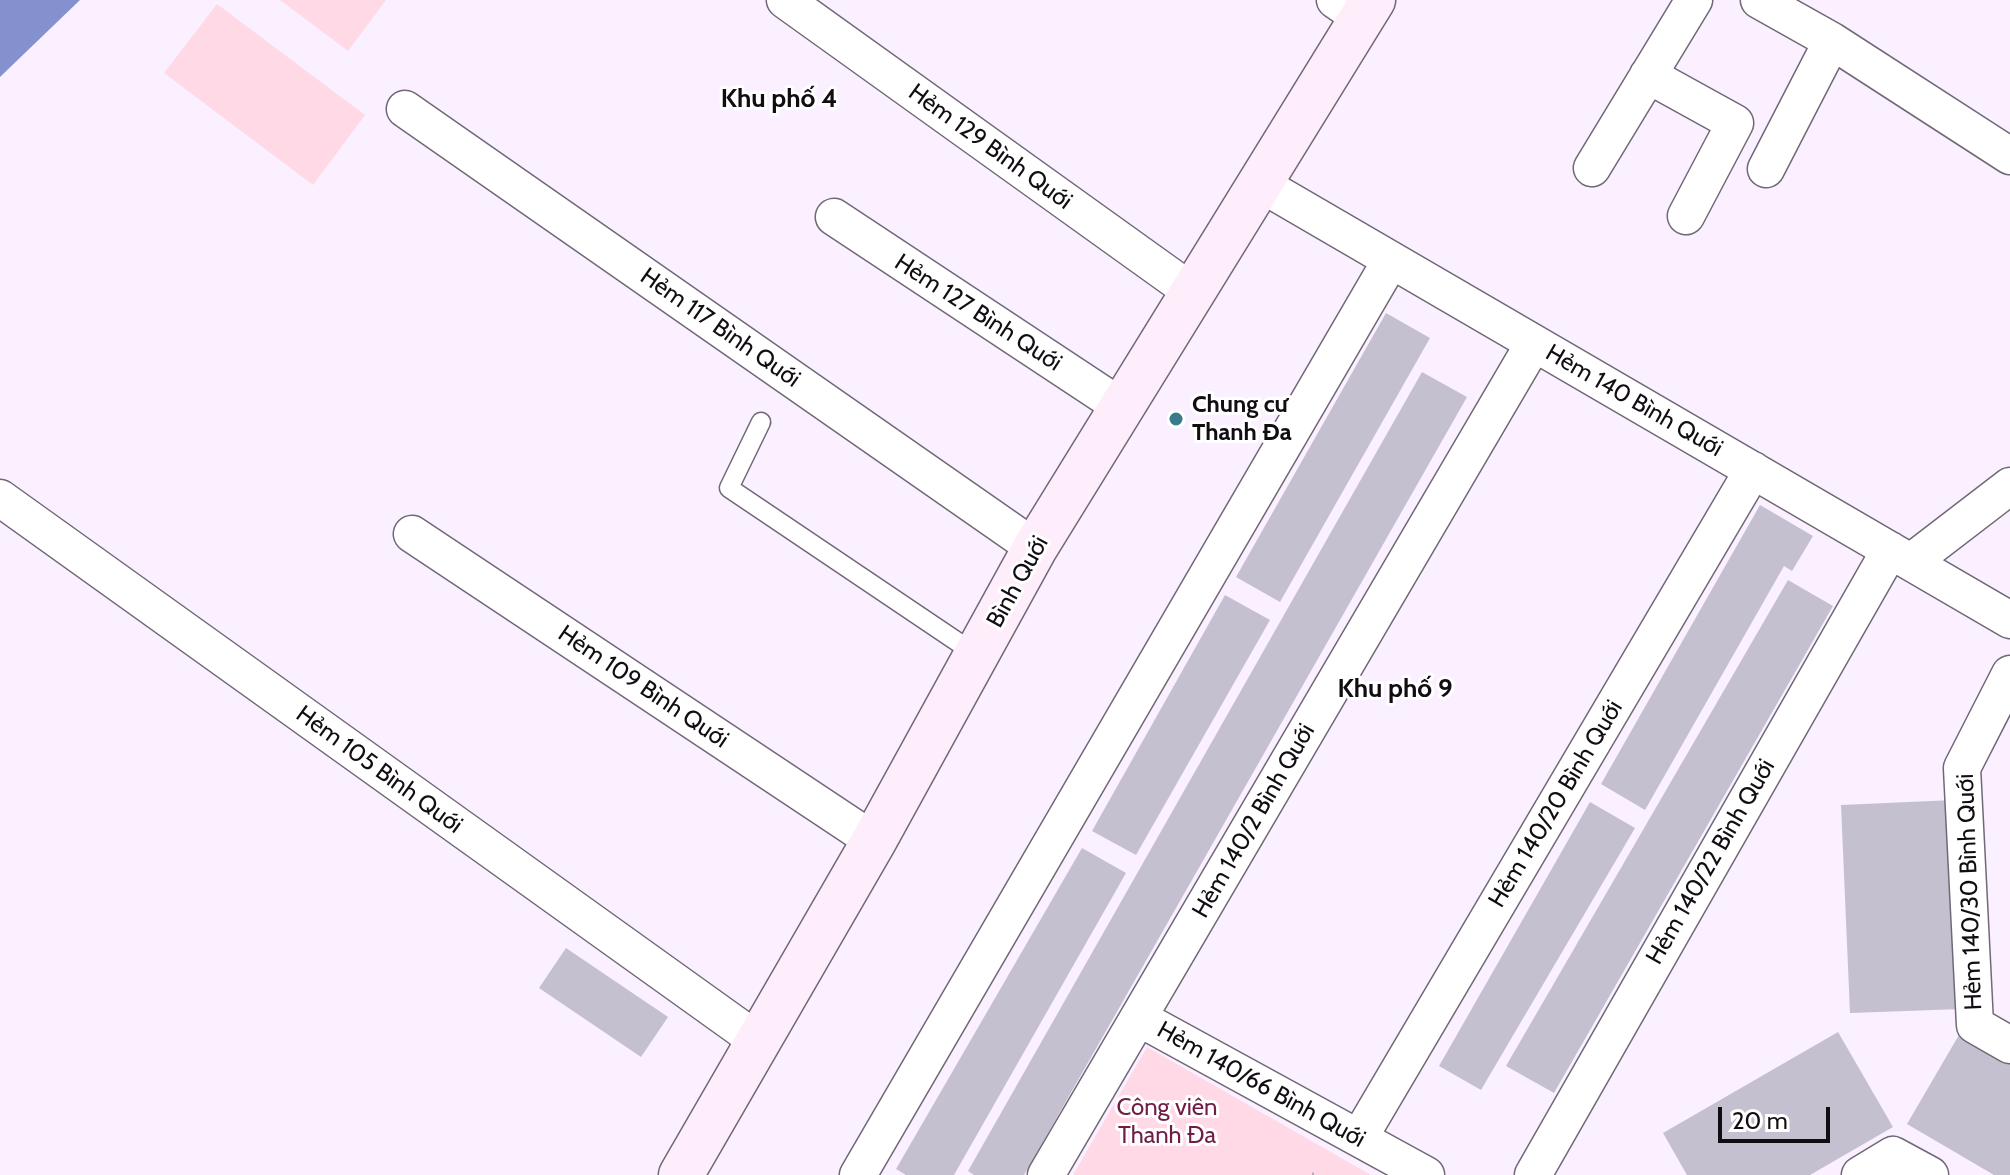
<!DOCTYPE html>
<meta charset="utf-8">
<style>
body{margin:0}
#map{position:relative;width:2010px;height:1175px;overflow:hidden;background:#faf0ff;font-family:Cabin,sans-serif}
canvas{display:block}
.scale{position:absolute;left:1718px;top:1107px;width:112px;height:36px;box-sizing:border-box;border:4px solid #110d12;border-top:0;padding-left:10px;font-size:24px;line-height:28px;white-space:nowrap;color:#110d12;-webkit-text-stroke:6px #fff;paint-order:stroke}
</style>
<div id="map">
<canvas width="2010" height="1175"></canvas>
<div class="scale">20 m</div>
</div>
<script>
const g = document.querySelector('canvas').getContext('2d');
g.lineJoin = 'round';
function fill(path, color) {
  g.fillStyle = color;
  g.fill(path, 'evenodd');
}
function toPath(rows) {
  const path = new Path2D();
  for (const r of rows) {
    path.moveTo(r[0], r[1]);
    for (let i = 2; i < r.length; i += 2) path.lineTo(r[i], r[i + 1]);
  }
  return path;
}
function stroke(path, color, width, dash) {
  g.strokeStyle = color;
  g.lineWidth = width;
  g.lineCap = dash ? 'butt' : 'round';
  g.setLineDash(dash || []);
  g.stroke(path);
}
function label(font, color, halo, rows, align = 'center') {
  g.font = font + ' Cabin,sans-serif';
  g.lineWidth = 6;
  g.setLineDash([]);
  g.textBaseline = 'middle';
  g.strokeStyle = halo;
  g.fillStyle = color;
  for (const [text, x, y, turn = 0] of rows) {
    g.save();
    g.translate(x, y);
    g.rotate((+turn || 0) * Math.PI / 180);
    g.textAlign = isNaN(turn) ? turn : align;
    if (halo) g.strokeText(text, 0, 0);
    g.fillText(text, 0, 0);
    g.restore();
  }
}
fill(toPath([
 [280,0,386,0,348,51],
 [217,4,365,115,313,185,164,73],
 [1147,1047,1371,1175,1073,1175]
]), '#ffd9e6');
fill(toPath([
 [0,0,80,0,0,77]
]), '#8590ce');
fill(toPath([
 [1386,313,1430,338,1280,602,1236,577],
 [1422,372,1467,397,1024,1175,974,1175,968,1171],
 [1760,505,1813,536,1792,571,1784,566,1645,810,1601,784],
 [1788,580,1833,606,1554,1093,1506,1066],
 [1225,595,1270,620,1136,855,1092,831],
 [1954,800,1962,1009,1850,1013,1841,805],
 [1590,802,1635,828,1481,1090,1439,1066],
 [1082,848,1126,873,954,1175,906,1175,896,1169],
 [566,948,668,1017,641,1057,539,988],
 [1963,1028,2010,1055,2010,1175,1994,1175,1907,1124],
 [1838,1032,1893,1127,1810,1175,1687,1175,1663,1133]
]), '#c4c0d0');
const lane = toPath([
 [761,422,729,488,977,655]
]);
const street = toPath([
 [785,0,1195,294],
 [1335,0,1361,18],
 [1759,0,1832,41,2010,156],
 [1648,75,1735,123,1686,216],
 [405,109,1035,548],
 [1592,168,1694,0],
 [1766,169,1832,41],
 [1259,183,2010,620],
 [834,217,1123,408],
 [0,498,758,1041],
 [412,534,874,841],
 [1911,562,2010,486],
 [2010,674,1962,768,1975,1025,2010,1045],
 [1139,1018,1426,1175],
 [1359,1138,1753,470],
 [858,1175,1391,260],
 [1046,1175,1534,343],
 [1533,1175,1890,550],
 [1860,1175,1893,1155,1930,1175]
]);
const secondary = toPath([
 [681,1175,874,841,1035,548,1373,0]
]);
stroke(lane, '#716875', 21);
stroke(street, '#716875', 39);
stroke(secondary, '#716875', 47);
stroke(toPath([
 [1312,1175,1314,1175]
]), '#b3abb7', 5, [6, 6]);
stroke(lane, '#fff', 18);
stroke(street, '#fff', 36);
stroke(secondary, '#feedfa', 44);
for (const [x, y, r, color] of [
 [1176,419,8,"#397b8c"]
]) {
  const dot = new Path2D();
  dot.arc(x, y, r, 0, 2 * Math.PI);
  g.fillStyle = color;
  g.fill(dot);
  stroke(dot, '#fff', 3);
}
label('24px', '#110d12', '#fff', [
 ["Hẻm 129 Bình Quới",990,147,36],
 ["Hẻm 127 Bình Quới",978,313,33],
 ["Hẻm 117 Bình Quới",720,328,35],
 ["Hẻm 140 Bình Quới",1634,401,30],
 ["Bình Quới",1018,582,-61],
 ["Hẻm 109 Bình Quới",643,687,34],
 ["Hẻm 105 Bình Quới",379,770,36],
 ["Hẻm 140/20 Bình Quới",1556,804,-59],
 ["Hẻm 140/2 Bình Quới",1254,821,-60],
 ["Hẻm 140/22 Bình Quới",1711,862,-60],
 ["Hẻm 140/30 Bình Quới",1970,892,-92],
 ["Hẻm 140/66 Bình Quới",1261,1085,29]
]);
label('bold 24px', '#110d12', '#fff', [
 ["Chung cư",1192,405],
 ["Thanh Đa",1192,433]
], 'left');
label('24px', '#701d45', '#fff', [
 ["Công viên",1167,1108],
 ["Thanh Đa",1167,1136]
]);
label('bold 26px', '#110d12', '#fff', [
 ["Khu phố 4",779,99],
 ["Khu phố 9",1395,689]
]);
</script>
